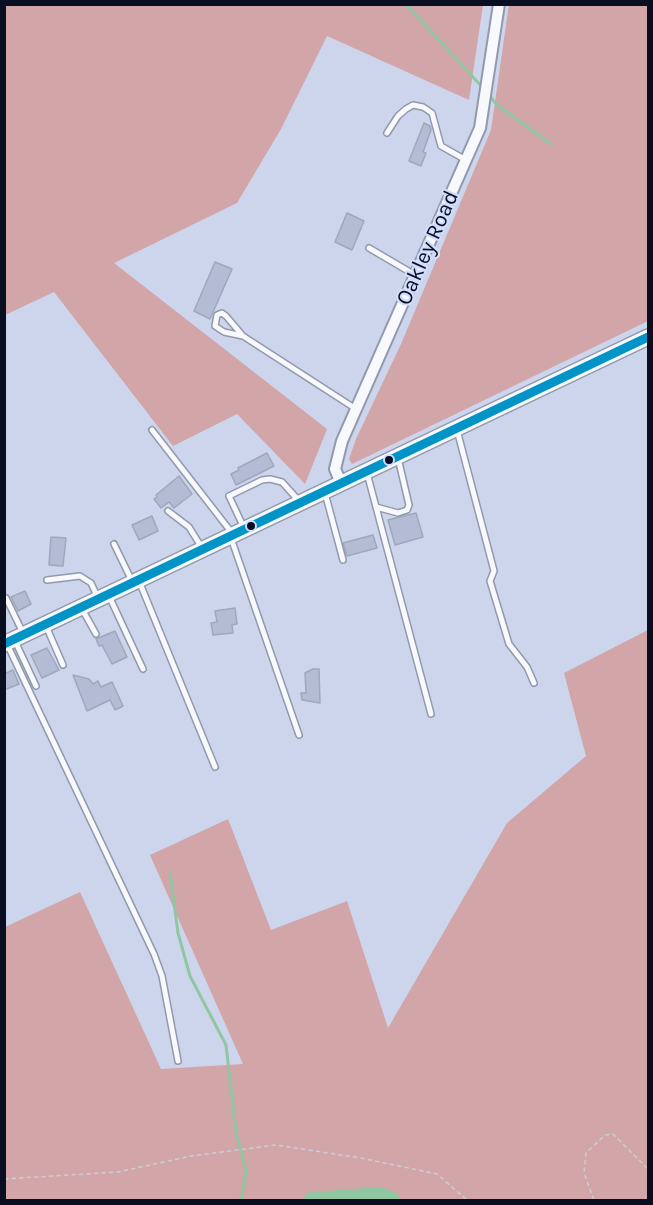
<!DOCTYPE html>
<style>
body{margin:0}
#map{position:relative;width:653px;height:1205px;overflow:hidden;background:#ccd5ec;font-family:Karla,sans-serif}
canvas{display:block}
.frame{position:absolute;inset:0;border:6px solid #090f20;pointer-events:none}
</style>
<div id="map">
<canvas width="653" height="1205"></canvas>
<div class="frame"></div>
</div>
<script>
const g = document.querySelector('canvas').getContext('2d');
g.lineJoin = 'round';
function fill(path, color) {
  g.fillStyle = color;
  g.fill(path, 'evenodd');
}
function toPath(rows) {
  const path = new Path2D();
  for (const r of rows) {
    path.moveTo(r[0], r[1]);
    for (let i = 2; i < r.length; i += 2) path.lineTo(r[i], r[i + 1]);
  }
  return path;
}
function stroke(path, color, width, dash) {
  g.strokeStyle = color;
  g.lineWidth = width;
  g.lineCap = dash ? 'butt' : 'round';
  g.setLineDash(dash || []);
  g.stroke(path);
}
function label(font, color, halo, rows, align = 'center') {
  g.font = font + ' Karla,sans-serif';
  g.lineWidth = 4.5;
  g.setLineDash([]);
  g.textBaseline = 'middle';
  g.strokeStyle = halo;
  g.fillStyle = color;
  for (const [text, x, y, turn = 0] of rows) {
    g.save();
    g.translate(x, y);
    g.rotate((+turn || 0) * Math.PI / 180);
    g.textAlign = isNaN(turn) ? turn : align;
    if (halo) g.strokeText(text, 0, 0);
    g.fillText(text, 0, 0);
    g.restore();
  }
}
fill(toPath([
 [5,4,483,5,469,100,327,36,281,129,237,203,114,263,327,429,305,484,237,414,173,446,54,292,5,315],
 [509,4,648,5,648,321,352,464,349,459,356,439,401,344,491,130],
 [648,630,648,1200,5,1200,5,927,80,892,161,1069,243,1064,150,855,228,819,271,930,347,901,388,1028,507,823,586,756,564,673]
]), '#d2a5a8');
stroke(toPath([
 [406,4,483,88],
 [489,95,497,105,551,144],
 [170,873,178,933,190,976,226,1045,236,1132,246,1171,241,1200]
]), '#91c6a3', 3);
stroke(toPath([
 [312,1200,380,1195,392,1200]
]), '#91c6a3', 16);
const building = toPath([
 [424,123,430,126,431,130,423,152,426,153,421,166,409,161,424,123],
 [347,213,364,221,352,250,335,242,347,213],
 [215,262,232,269,210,319,194,311,215,262],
 [267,453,274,466,236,485,231,474,239,470,238,468,267,453],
 [179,476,192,494,174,508,169,502,161,508,154,499,157,497,156,495,179,476],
 [416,513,423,537,395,545,388,520,416,513],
 [152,516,158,531,139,540,132,525,152,516],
 [373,535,377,548,347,556,343,543,373,535],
 [51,537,66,538,63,566,49,565,51,537],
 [25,591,31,604,18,611,11,597,25,591],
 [235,608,237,624,232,625,233,633,213,635,211,623,217,622,215,611,235,608],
 [115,631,127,657,112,664,102,645,99,646,96,639,115,631],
 [47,648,59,670,42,678,31,655,47,648],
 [313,669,319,669,320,703,302,700,301,693,306,693,305,673,313,669],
 [13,670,19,684,4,690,4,674,13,670],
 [73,675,89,679,93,684,98,681,101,687,112,682,123,706,115,710,110,700,87,711,73,675]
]);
fill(building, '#b3bcd4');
stroke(building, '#a0a7ba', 1.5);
const lane = toPath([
 [387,133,398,116,406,109,413,105,423,107,432,113,441,146,466,160],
 [369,248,415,275],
 [243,336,226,316,222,313,217,315,215,326,224,332,243,336,356,409],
 [152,430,232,533],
 [457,430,494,571,490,581,509,644,527,667,534,683],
 [367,473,431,714],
 [325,493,343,560],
 [376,507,398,513,407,510,409,505,398,458],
 [168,511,189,527,202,548],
 [244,528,229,496,262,480,270,479,282,482,300,502],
 [231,538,299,735],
 [114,544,132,581],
 [47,580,80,576,91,583,98,598],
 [139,581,215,767],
 [109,596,143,669],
 [6,598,23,633],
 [82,609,96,634],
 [46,626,63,665],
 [15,641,36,686],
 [7,644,154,954,162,976,178,1061]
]);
const street = toPath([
 [341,483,335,469,342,441,480,128,499,4]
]);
const secondary = toPath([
 [4,644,648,337]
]);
stroke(lane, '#9299ac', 8);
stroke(street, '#9299ac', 14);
stroke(secondary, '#9299ac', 18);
stroke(toPath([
 [4,1179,118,1172,191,1156,276,1145,361,1158,437,1174,467,1200],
 [594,1200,584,1173,586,1153,605,1135,613,1134,648,1169]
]), '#cbcdd4', 1.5, [4.5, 3]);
stroke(lane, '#f7f9fc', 5);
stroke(street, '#f7f9fc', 10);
stroke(secondary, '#f7f9fc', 15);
stroke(toPath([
 [4,644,648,337]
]), '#0294c6', 9);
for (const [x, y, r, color] of [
 [389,460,5,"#090f20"],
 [251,526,5,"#090f20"]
]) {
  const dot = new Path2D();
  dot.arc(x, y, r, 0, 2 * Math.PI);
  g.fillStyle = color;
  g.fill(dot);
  stroke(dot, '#d0ddfc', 2);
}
label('22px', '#090f20', '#d0ddfc', [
 ["Oakley Road",428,248,-66]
]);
</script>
